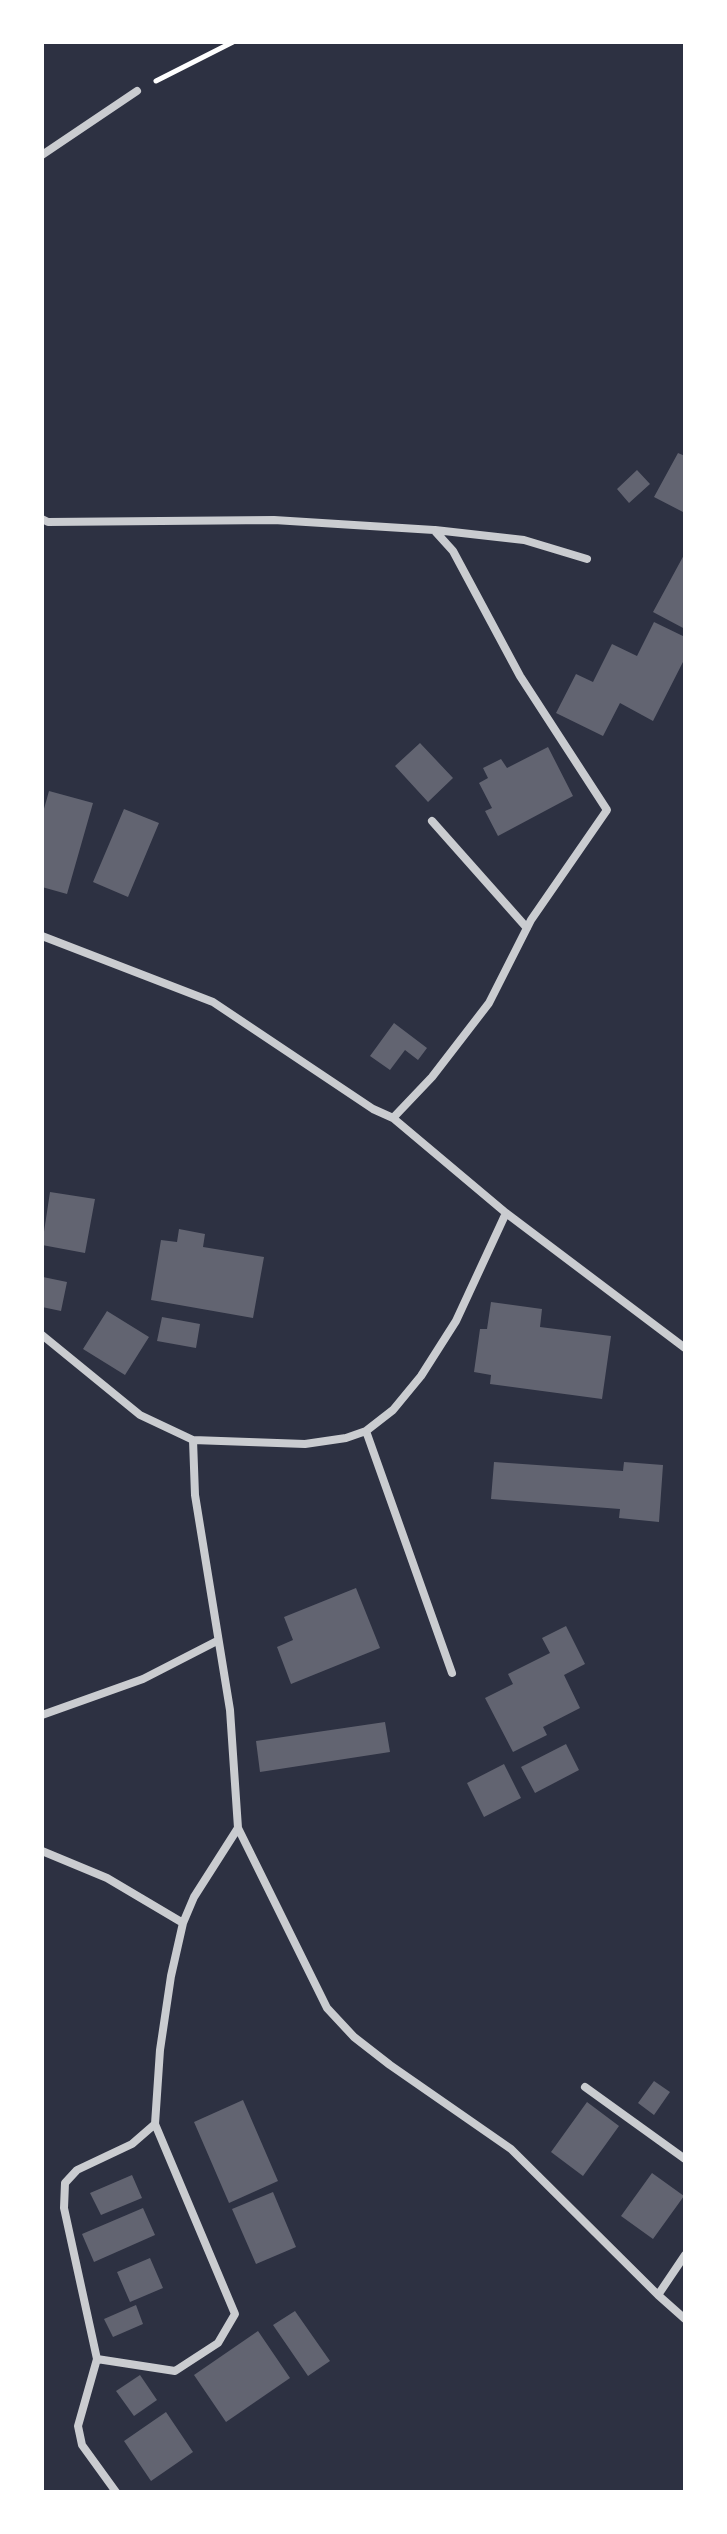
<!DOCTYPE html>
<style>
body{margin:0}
#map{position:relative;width:727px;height:2534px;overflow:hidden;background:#2d3142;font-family:Quicksand,sans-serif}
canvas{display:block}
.frame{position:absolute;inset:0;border:44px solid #fff;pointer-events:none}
</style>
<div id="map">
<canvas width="727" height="2534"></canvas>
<div class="frame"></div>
</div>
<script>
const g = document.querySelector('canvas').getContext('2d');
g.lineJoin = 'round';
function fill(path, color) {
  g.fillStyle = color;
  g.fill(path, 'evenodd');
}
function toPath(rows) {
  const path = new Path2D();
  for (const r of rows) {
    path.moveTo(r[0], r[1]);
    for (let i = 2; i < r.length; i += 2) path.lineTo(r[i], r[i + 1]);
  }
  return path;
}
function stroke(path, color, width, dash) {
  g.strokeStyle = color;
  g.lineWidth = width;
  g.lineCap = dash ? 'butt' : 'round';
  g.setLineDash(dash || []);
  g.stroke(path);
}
fill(toPath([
 [678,453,685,456,685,508,683,512,654,497],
 [637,470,650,484,629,503,617,489],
 [685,553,685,629,653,612],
 [654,622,685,637,685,658,653,721,620,703,603,736,556,713,576,674,593,682,612,644,637,656],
 [420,743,453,778,428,802,395,766],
 [548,747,573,796,498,836,485,811,492,808,479,783,488,778,483,768,501,759,507,768],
 [49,791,93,803,67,894,42,887,42,816],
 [124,809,159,823,128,897,93,882],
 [394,1023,427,1048,418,1060,405,1050,390,1070,370,1056],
 [50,1192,95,1199,85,1253,42,1245],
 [179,1229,205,1234,203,1247,264,1257,253,1318,151,1300,161,1240,177,1242],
 [43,1277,67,1282,61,1311,42,1307],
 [491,1302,542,1309,540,1327,611,1336,602,1399,490,1384,491,1375,474,1372,480,1329,487,1329],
 [107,1311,149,1337,125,1375,83,1349],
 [162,1317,200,1324,196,1348,157,1341],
 [494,1462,623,1471,624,1462,663,1465,659,1522,619,1518,620,1509,491,1499],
 [356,1588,380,1648,291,1684,277,1647,293,1640,284,1617],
 [566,1626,585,1664,564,1675,580,1708,543,1727,547,1735,513,1752,485,1698,513,1684,508,1674,550,1653,542,1638],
 [385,1722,390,1752,260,1772,256,1741],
 [566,1744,579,1770,535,1793,521,1767],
 [504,1764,521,1798,484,1817,467,1783],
 [654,2081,670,2092,654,2115,638,2103],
 [243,2100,278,2181,229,2203,194,2122],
 [587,2102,619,2126,583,2176,551,2152],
 [652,2173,684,2196,653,2239,621,2216],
 [132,2175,142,2198,101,2215,90,2193],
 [273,2192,296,2247,256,2264,232,2209],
 [143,2208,155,2235,94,2262,82,2234],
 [150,2258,163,2288,130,2302,117,2272],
 [136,2305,143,2324,113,2337,104,2319],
 [295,2311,330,2361,308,2376,273,2325],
 [258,2331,290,2378,226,2422,194,2375],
 [140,2375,157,2400,134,2416,116,2391],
 [166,2412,193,2452,151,2481,124,2441]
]), '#626471');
stroke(toPath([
 [156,81,233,42]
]), '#fff', 5);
stroke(toPath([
 [42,155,137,91],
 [42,519,48,522,274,520,434,530,453,551,520,676,607,810,531,920,489,1003,432,1077,393,1118],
 [435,530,524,540,587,559],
 [432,821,527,928],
 [42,936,213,1002,373,1109,393,1118,506,1213,685,1348],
 [42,1335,140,1415,193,1440,305,1444,346,1438,366,1431,393,1410,421,1376,456,1321,506,1213],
 [366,1431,452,1673],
 [42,1715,143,1679,217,1641],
 [238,1828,327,2008,354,2037,390,2065,511,2149,658,2295],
 [42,1851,107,1878,183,1923],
 [585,2087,685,2159],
 [155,2124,132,2144,77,2170,65,2183,64,2208,97,2359,175,2371,218,2343,235,2314,155,2124,160,2050,171,1976,183,1923,194,1897,238,1828,230,1710,195,1495,193,1440],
 [685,2255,658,2295,685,2319],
 [97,2359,78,2426,82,2445,116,2492]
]), '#caccd0', 8);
</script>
